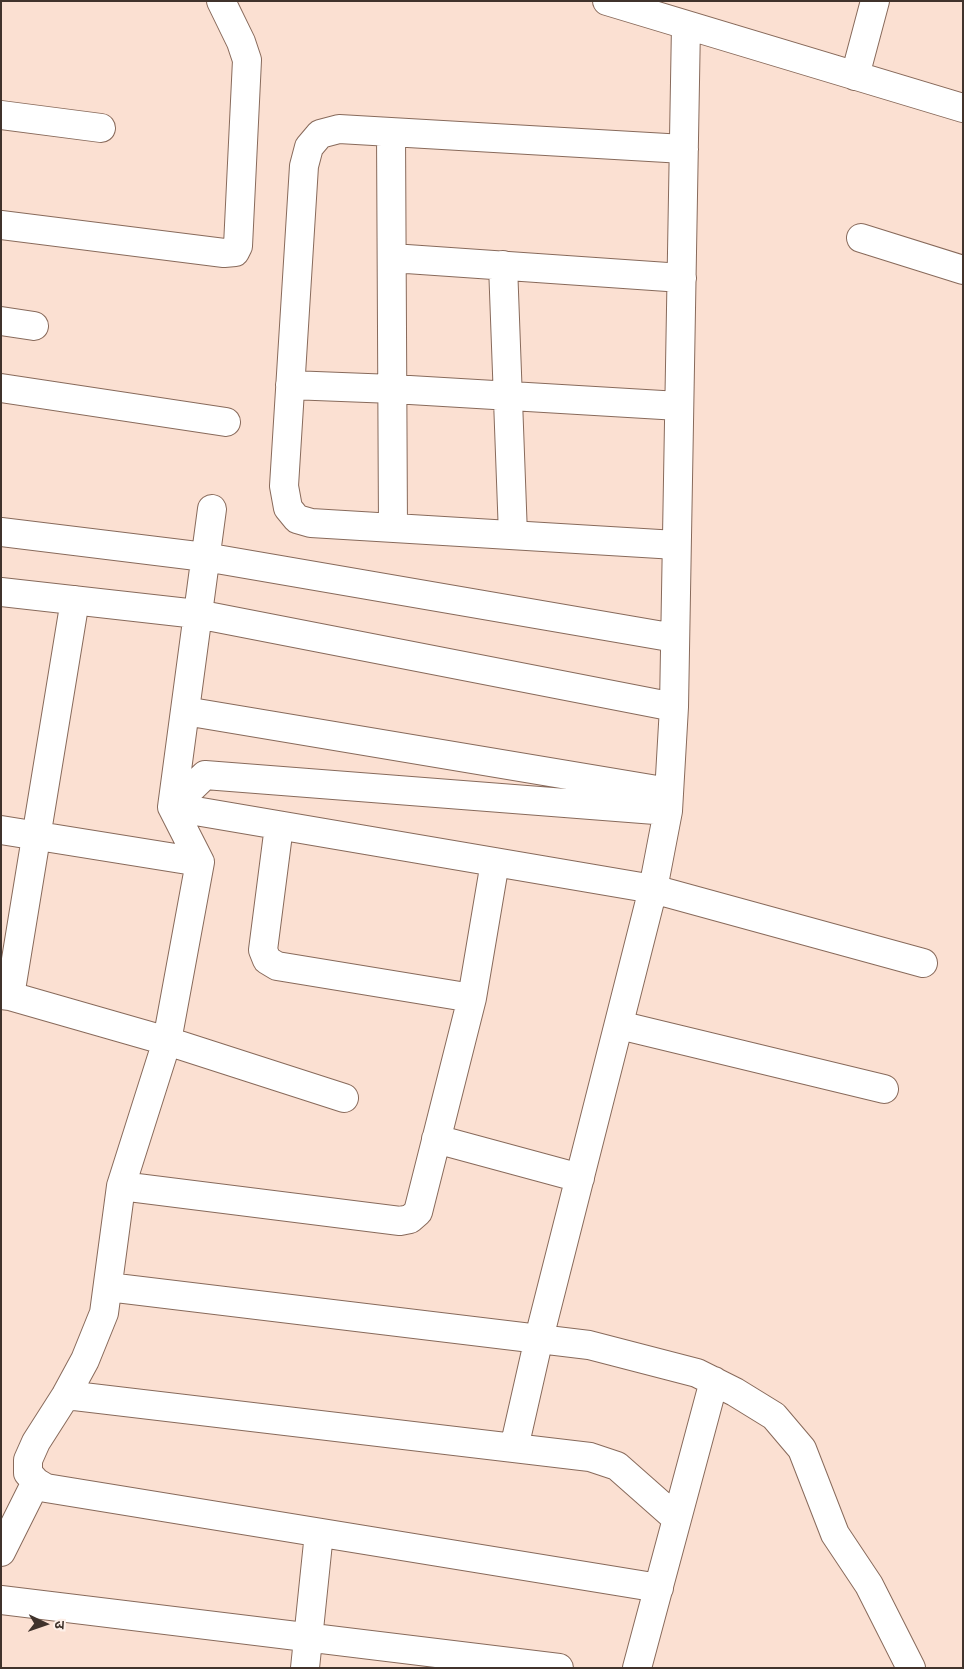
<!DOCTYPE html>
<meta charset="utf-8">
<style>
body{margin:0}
#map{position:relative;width:964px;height:1669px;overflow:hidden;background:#fbe0d2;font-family:"PT Sans Narrow","Noto Sans Devanagari",sans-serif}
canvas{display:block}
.frame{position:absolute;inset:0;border:2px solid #40332c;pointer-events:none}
.north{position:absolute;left:20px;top:1599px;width:50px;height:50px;-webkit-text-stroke:4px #fef0e9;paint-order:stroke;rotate:93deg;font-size:14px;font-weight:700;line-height:20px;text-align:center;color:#40332c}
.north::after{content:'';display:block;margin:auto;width:18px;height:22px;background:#40332c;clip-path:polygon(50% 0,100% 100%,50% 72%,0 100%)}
</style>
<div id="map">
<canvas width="964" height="1669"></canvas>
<div class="frame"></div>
<div class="north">उ</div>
</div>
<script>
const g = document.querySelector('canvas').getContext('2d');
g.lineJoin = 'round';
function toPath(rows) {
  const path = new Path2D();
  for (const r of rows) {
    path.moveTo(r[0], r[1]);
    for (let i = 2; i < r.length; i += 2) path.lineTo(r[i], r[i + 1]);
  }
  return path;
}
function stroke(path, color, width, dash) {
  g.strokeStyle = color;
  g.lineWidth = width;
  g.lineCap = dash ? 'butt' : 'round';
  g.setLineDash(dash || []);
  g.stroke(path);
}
const street = toPath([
 [607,1,963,108],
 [855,76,875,1],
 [1,115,101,128],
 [391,132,393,528],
 [1,225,224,253,235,252,238,246,247,60,241,42,221,1],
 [861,238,963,270],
 [392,258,682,278],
 [503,265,513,535],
 [1,321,34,326],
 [290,385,393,389,679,406],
 [1,388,226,422],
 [212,509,172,807,200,862,167,1041,121,1186,104,1313,85,1360,66,1395,36,1442,28,1460,28,1473,36,1482,46,1488,659,1588],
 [1,532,205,557,675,638],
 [676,545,311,523,297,519,288,508,284,486,304,166,309,147,320,134,339,129,684,149],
 [1,592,197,614,674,707],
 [185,711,669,792],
 [172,807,653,889,923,963],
 [172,807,205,775,668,811],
 [279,826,263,950,267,960,277,966,472,998],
 [1,830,200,862],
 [1,995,10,996,167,1041,344,1098],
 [10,996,75,600],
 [619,1025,884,1089],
 [436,1139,580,1178],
 [121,1186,400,1221,410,1219,418,1212,472,998,495,862],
 [108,1287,589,1345,697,1373,735,1392,774,1416,802,1449,835,1534,869,1585,911,1668],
 [66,1395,590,1457,617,1466,677,1519],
 [514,1448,539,1338,653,889,668,811,674,707,686,25],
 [1,1552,36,1482],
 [1,1600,559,1668],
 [305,1668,319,1533],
 [637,1668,714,1381]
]);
stroke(street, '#886a5b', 30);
stroke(street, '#fff', 28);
</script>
